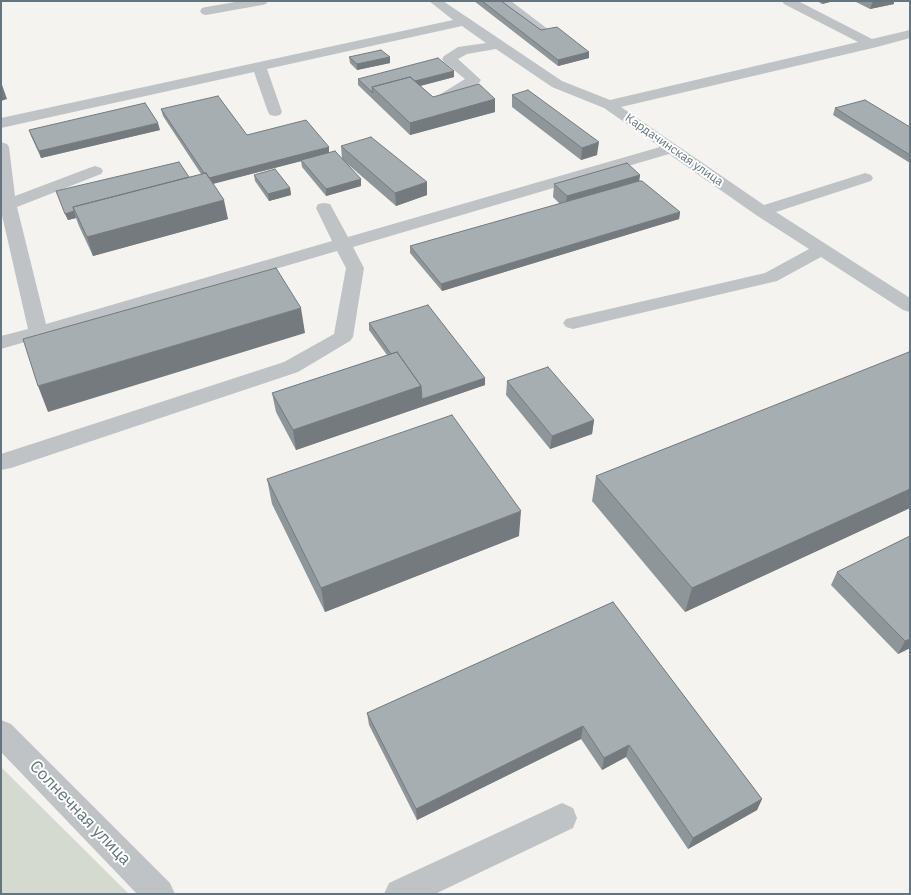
<!DOCTYPE html>
<meta charset="utf-8">
<style>
body{margin:0}
#map{position:relative;width:911px;height:895px;overflow:hidden;background:#f4f3f0;font-family:"IBM Plex Sans",sans-serif}
canvas{display:block}
.frame{position:absolute;inset:0;border:2px solid #64757f;pointer-events:none}
</style>
<div id="map">
<canvas width="911" height="895"></canvas>
<div class="frame"></div>
</div>
<script>
const g = document.querySelector('canvas').getContext('2d');
g.lineJoin = 'round';
function fill(path, color) {
  g.fillStyle = color;
  g.fill(path, 'evenodd');
}
function toPath(rows) {
  const path = new Path2D();
  for (const r of rows) {
    path.moveTo(r[0], r[1]);
    for (let i = 2; i < r.length; i += 2) path.lineTo(r[i], r[i + 1]);
  }
  return path;
}
function stroke(path, color, width, dash) {
  g.strokeStyle = color;
  g.lineWidth = width;
  g.lineCap = dash ? 'butt' : 'round';
  g.setLineDash(dash || []);
  g.stroke(path);
}
function label(font, color, halo, rows, align = 'center') {
  g.font = font + ' "IBM Plex Sans",sans-serif';
  g.lineWidth = 4;
  g.setLineDash([]);
  g.textBaseline = 'middle';
  g.strokeStyle = halo;
  g.fillStyle = color;
  for (const [text, x, y, turn = 0] of rows) {
    g.save();
    g.translate(x, y);
    g.rotate((+turn || 0) * Math.PI / 180);
    g.textAlign = isNaN(turn) ? turn : align;
    if (halo) g.strokeText(text, 0, 0);
    g.fillText(text, 0, 0);
    g.restore();
  }
}
fill(toPath([
 [1,767,7,773,129,894,1,894]
]), '#d5dad1');
fill(toPath([
 [241,1,268,1,266,4,262,5,206,15,202,14,200,11,202,8,206,7,241,1],
 [429,1,443,1,562,81,610,100,858,42,784,4,782,1,798,1,872,39,910,30,910,38,877,47,621,107,764,205,859,175,865,173,871,175,873,178,871,181,776,212,910,298,910,312,903,310,821,257,777,281,573,329,566,327,563,323,566,319,765,273,809,249,756,215,669,154,353,247,364,268,353,337,350,341,298,372,11,468,1,470,1,454,284,362,334,334,346,268,337,251,1,349,1,336,28,329,1,211,1,142,7,144,9,147,15,196,89,168,95,166,101,168,103,171,101,174,17,207,46,324,332,241,316,208,318,204,324,203,330,204,348,237,660,147,604,108,552,87,496,49,467,54,458,59,481,80,479,83,449,101,444,102,439,101,437,98,439,95,465,79,444,62,442,59,444,56,458,47,486,43,462,26,267,69,282,112,280,115,275,116,270,115,268,112,254,72,1,128,1,118,453,20,429,1],
 [497,1,511,1,549,30,547,33,542,34,537,33,497,1],
 [1,720,11,724,170,883,175,894,137,894,1,752,1,720],
 [562,803,573,808,577,818,573,828,435,894,384,894,389,883,562,803]
]), '#bfc3c6');
fill(toPath([
 [474,1,501,1,541,30,589,52,589,58,558,66],
 [817,1,834,1,822,4],
 [854,1,894,1,894,4,870,9],
 [349,57,390,57,390,63,357,70,350,63],
 [454,71,454,77,420,86,433,97,495,99,495,112,410,135,358,85,358,79],
 [512,95,597,155,581,160,512,107],
 [835,108,910,127,910,163,833,115],
 [161,109,247,135,329,153,342,159,341,146,427,182,427,195,396,206,343,160,361,186,326,196,302,167,301,161,213,184,228,219,93,256,79,226,76,218,68,220,56,191,189,177,201,174,163,116],
 [29,130,160,130,41,158,31,136],
 [254,175,290,188,291,195,269,201,255,181],
 [640,175,639,181,680,212,679,219,442,291,410,253,410,246,560,204,553,197,554,184],
 [369,323,485,378,485,385,296,450,276,412,272,393,387,355,369,330],
 [910,352,910,508,685,612,592,501,596,476],
 [507,381,594,420,592,434,550,449,506,395],
 [267,479,519,536,325,612,272,504],
 [910,536,910,648,898,654,831,585,837,572],
 [613,602,762,799,757,810,688,849,626,757,602,770,581,739,417,820,369,725,367,713]
]), '#8f9699');
fill(toPath([
 [823,1,834,1,822,4],
 [873,1,894,1,894,4,870,9],
 [589,52,589,58,558,66,558,60],
 [390,57,390,63,357,70,357,64],
 [454,71,454,77,382,96,377,91],
 [1,82,7,99,1,101],
 [495,99,495,112,410,135,410,123],
 [158,123,160,130,41,158,39,151],
 [599,142,597,155,581,160,582,148],
 [329,147,329,154,208,185,207,178],
 [640,175,638,188,565,209,567,196],
 [361,179,361,186,326,196,326,189],
 [427,182,427,195,396,206,395,193],
 [290,188,291,195,269,201,268,194],
 [224,200,228,219,93,256,87,237],
 [74,211,76,218,68,220,65,214],
 [680,212,679,219,442,291,441,284],
 [301,308,305,333,48,412,38,386],
 [485,378,485,385,296,450,293,430,421,386],
 [594,420,592,434,550,449,552,436],
 [910,489,910,508,685,612,692,588],
 [521,511,519,536,325,612,321,588],
 [910,639,910,648,898,654,905,641],
 [583,726,581,739,417,820,416,809],
 [629,745,626,757,602,770,604,758],
 [762,799,757,810,688,849,693,838]
]), '#747a7d');
const building = toPath([
 [482,1,501,1,541,30,557,27,589,52,558,60,482,1],
 [381,50,390,57,357,64,349,57,381,50],
 [438,58,454,71,415,81,410,77,372,87,373,93,358,79,438,58],
 [410,77,433,97,479,84,495,99,410,123,372,87,410,77],
 [528,90,599,142,582,148,512,95,528,90],
 [218,96,247,135,306,120,329,147,209,178,206,173,204,173,161,109,218,96],
 [865,100,910,127,910,155,835,108,865,100],
 [145,103,158,123,39,151,29,130,145,103],
 [371,137,427,182,395,193,341,146,371,137],
 [335,151,361,179,326,189,301,160,335,151],
 [179,162,189,177,73,207,74,211,65,214,56,191,179,162],
 [627,163,640,175,567,196,554,184,627,163],
 [275,169,290,188,268,194,254,175,275,169],
 [206,173,224,200,87,237,73,207,206,173],
 [639,181,642,181,680,212,441,284,410,246,639,181],
 [276,268,301,308,38,386,23,339,276,268],
 [428,305,485,378,422,399,421,386,397,352,391,354,369,323,428,305],
 [397,352,421,386,293,430,272,393,397,352],
 [909,352,910,352,910,489,692,588,596,476,909,352],
 [548,367,594,420,552,436,507,381,548,367],
 [452,415,521,511,321,588,267,479,452,415],
 [910,536,910,639,905,641,837,572,910,536],
 [613,602,762,799,693,838,629,745,604,758,583,726,416,809,367,713,613,602]
]);
fill(building, '#a6aeb2');
stroke(building, '#747a7d', 1);
label('12px', '#64757f', '#fff', [
 ["Кардачинская улица",674,150,35]
]);
label('17px', '#64757f', '#fff', [
 ["Солнечная улица",80,813,46]
]);
</script>
